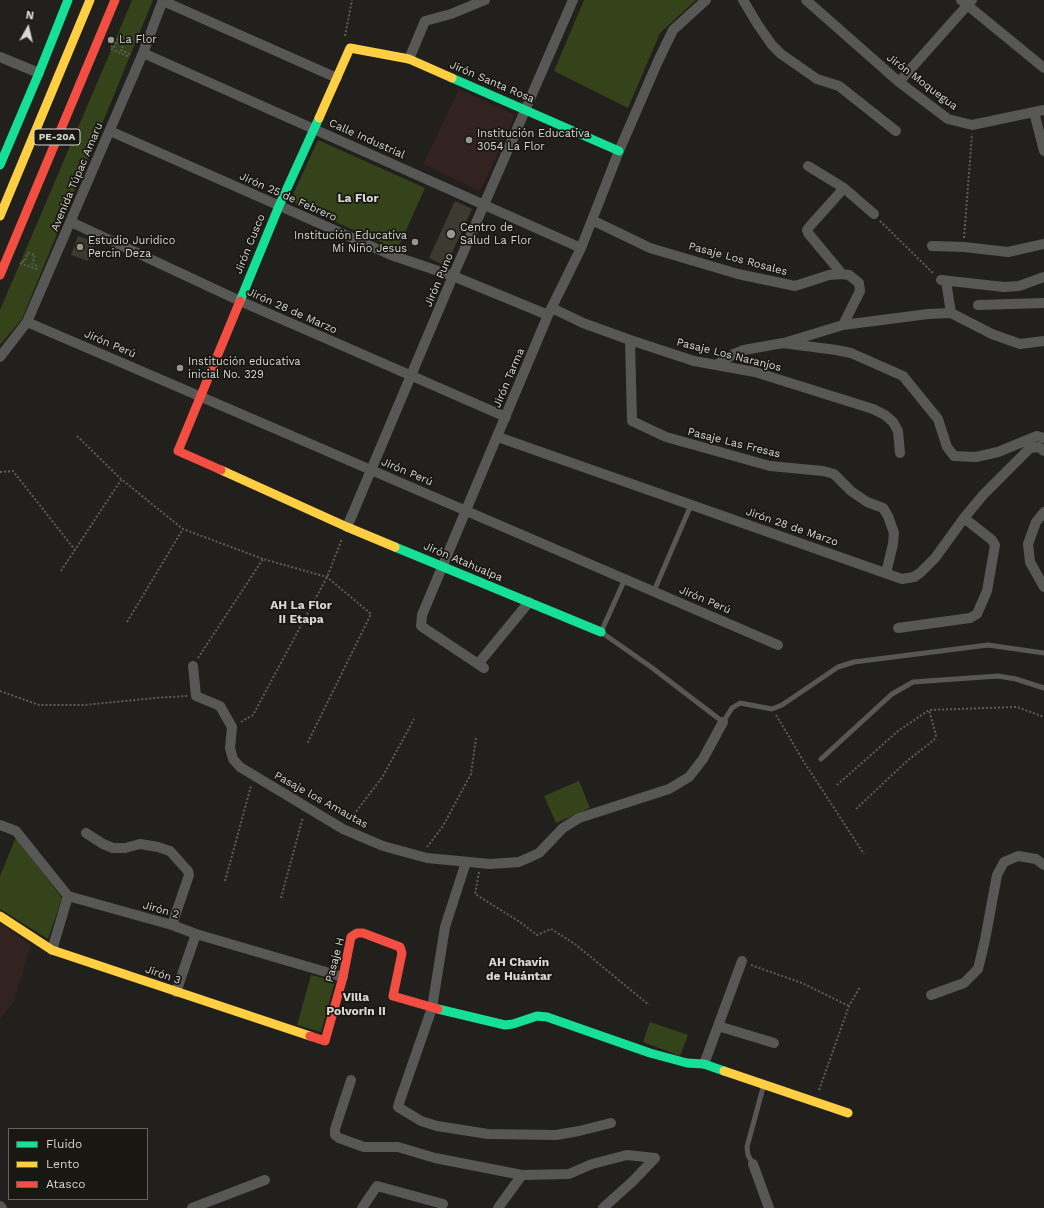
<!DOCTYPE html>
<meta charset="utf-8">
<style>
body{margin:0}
#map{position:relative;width:1044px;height:1208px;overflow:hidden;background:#21201c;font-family:"Work Sans",sans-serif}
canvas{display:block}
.legend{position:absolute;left:8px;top:1128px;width:140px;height:72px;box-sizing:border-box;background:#191712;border:1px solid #65635f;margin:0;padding:5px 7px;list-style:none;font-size:12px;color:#d7d6d2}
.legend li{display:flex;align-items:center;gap:8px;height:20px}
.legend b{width:20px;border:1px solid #65635f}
.north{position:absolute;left:8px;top:8px;width:40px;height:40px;-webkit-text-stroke:3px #191712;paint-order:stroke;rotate:8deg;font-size:11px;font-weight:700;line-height:16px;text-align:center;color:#d7d6d2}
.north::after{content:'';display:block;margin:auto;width:14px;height:18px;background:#d7d6d2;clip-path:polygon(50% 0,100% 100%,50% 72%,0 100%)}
</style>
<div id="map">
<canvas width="1044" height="1208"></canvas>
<ul class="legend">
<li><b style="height:5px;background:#16e098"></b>Fluido</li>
<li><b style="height:5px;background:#ffcf43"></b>Lento</li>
<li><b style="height:5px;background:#f24e42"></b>Atasco</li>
</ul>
<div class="north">N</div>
</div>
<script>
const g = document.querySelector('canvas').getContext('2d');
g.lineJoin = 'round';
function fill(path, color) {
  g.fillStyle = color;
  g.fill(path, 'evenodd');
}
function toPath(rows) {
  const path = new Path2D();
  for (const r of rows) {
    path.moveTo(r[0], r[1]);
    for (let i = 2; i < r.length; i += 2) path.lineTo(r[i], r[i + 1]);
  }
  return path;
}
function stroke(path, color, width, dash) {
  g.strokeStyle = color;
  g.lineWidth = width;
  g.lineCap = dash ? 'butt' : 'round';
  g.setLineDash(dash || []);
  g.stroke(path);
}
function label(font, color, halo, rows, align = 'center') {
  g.font = font + ' "Work Sans",sans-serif';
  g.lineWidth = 3.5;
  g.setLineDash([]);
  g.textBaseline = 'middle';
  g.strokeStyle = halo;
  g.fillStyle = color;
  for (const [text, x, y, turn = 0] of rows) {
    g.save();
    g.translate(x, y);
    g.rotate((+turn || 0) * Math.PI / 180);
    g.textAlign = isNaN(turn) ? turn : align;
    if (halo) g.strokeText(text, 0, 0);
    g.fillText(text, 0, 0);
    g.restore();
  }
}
fill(toPath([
 [459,89,515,115,480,191,423,164],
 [0,923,31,945,14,1001,0,1019]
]), '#322220');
fill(toPath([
 [132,0,153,0,22,319,0,345,0,310,109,55],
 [584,0,696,0,660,33,628,108,554,71],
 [318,140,425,188,397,250,290,201],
 [579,781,590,808,556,823,544,796],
 [16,837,62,898,48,939,0,909,0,876],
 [311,975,335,981,321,1032,297,1025],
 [650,1022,688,1035,680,1056,643,1042]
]), '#35431a');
fill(toPath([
 [455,201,472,209,446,266,429,258],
 [78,236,95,242,88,261,71,255]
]), '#3c3930');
stroke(toPath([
 [345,36,352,0],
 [111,46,114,48,119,36,126,39,121,50,129,54,128,56],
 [111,49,129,57],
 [880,221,934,274],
 [964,238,972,134],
 [22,261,24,262,28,253,35,255,32,264,39,267],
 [20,263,39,270],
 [77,436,121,479,183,529,263,559,327,577,371,614,307,744],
 [0,472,13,471,75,550],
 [61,571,121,480],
 [127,622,183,529],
 [198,658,263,559],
 [0,691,39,705,84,705,155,698,187,696],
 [776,715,804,762,864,854],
 [241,722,253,715,327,577,342,539],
 [837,785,898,731,929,710,1017,707,1044,717],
 [856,809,907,761,934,740,936,735,929,710],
 [349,821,383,776,414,719],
 [427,847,443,826,471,774,476,738],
 [479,872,475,894,520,922,537,935,551,929,575,944,649,1005],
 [225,881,251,786],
 [281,898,303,817],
 [751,965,802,983,849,1006],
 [819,1090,849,1006,860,987]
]), '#5c5c5c', 2, [2, 2]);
stroke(toPath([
 [625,579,601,632,651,667,723,722,732,708,740,703,772,709,782,705,838,667,854,662,988,645,1044,653],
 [654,591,691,505],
 [821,759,892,694,913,682,998,676,1016,679,1044,688],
 [753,1164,748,1155,747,1147,764,1084]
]), '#575756', 5);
stroke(toPath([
 [743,0,758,25,772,45,781,54,817,79,839,86,896,131],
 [806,0,899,82,948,119,972,125,1044,110],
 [961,0,1044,68],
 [163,1,337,78],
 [143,53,581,248],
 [0,57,39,73],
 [409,59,425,21,451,14,485,0],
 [899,82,972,0],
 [1034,112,1044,151],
 [110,131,391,255,453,276,548,315],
 [808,166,844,188,874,214],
 [592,220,650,248,738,274,795,286,829,275,842,274,849,275,859,283,860,291,843,325],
 [71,222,240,301,506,417],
 [932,246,964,247,1008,252,1044,244],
 [842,274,808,233,807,230,810,226,844,188],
 [941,280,1004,287,1019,286,1044,277],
 [946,281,951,313],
 [978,305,1044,303],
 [552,308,583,323,630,340,694,361,755,372,873,409,885,415,893,422,898,431,900,453],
 [27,322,778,645],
 [630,340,632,421,666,437,770,466,823,471,834,474,851,491,867,502,883,508,888,516,894,533,893,544,886,573],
 [787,342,843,325,928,314,951,313,992,334,1020,344,1044,341],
 [0,357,27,322,143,53,163,0],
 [716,365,734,354,744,350,783,343,836,350,851,353,903,376,938,419,947,447,954,456,976,457,998,452,1037,436,1044,438],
 [498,437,902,579,914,577,920,573,935,558,964,518,983,495,1030,448,1039,447,1044,451],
 [1044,512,1036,522,1028,544,1030,562,1044,587],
 [347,527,453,276,573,0],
 [898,628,970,618,977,614,987,591,995,545,992,540,964,518],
 [478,664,529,602],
 [193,666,196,696,220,706,232,727,230,748,233,759,240,767,343,829,383,846,427,858,490,864,519,862,539,853,563,828,579,818,669,789,689,777,703,759,723,722],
 [484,668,421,626,422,615,548,315,581,248,619,151,658,61,673,30,706,0],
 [0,825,16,831,68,896,172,925,196,934,343,977],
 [86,833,103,844,113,848,125,848,140,844,158,847,170,851,188,871,189,875,172,925],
 [466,862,445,927,432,1008,399,1103,398,1107,421,1121,437,1126,488,1134,556,1135,579,1131,611,1123],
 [52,950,68,896],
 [176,992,196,934],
 [931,995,964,983,978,969,985,940,997,875,1004,862,1018,856,1036,859,1044,865],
 [718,1026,774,1043],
 [704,1064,742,961],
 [351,1080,335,1129,335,1135,339,1138,364,1147,398,1147,435,1158,522,1175],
 [753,1164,769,1208],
 [0,1206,2,1208],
 [192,1208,265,1180],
 [362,1208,377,1186,443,1204],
 [498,1208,522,1175,569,1174,592,1164,627,1155,655,1158,633,1181,603,1208]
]), '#575756', 10);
stroke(toPath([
 [452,78,619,151],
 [0,165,39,73,68,0],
 [240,301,279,206,319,118],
 [395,547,601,632],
 [438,1009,505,1025,513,1024,537,1016,547,1017,650,1053,687,1063,704,1064,724,1071]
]), '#16e098', 9);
stroke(toPath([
 [319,118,350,48,409,59,452,78],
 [0,216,90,0],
 [221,470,347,527,395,547],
 [0,916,52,950,310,1036],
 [724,1071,848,1113]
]), '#ffcf43', 9);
stroke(toPath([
 [0,275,115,0],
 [221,470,178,451,240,301],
 [310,1036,325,1041,343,977,351,937,357,933,363,933,400,947,402,953,393,996,438,1009]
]), '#f24e42', 9);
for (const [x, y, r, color] of [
 [111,40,4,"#979692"],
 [469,140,4,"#979692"],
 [451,234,5,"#979692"],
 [415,242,4,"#979692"],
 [80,247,4,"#979692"],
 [180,368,4,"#979692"]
]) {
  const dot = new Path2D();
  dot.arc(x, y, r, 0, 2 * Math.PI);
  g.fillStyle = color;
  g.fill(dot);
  stroke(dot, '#191712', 1.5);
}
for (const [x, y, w] of [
 [57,137,46]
]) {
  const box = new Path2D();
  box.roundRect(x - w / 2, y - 8, w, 16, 3);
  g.fillStyle = '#191712';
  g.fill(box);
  stroke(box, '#d7d6d2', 1);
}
label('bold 10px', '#d7d6d2', null, [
 ["PE-20A",57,137]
]);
label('11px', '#d7d6d2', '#191712', [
 ["La Flor",119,40],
 ["Institución Educativa",477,134],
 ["3054 La Flor",477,147],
 ["Centro de",460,228],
 ["Salud La Flor",460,241],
 ["Institución Educativa",407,236,"right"],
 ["Mi Niño Jesus",407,249,"right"],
 ["Estudio Juridico",88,241],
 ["Percin Deza",88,254],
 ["Institución educativa",188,362],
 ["inicial No. 329",188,375]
], 'left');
label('11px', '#d7d6d2', '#191712', [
 ["Jirón Santa Rosa",492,82,23],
 ["Jirón Moquegua",922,82,37],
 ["Calle Industrial",367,139,24],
 ["Avenida Túpac Amaru",77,177,-67],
 ["Jirón 25 de Febrero",288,197,24],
 ["Jirón Cusco",250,244,-68],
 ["Pasaje Los Rosales",738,259,15],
 ["Jirón Puno",439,280,-67],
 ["Jirón 28 de Marzo",292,311,24],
 ["Jirón Perú",110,344,23],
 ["Pasaje Los Naranjos",729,355,14],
 ["Jirón Tarma",509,378,-67],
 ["Pasaje Las Fresas",734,443,14],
 ["Jirón Perú",407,472,23],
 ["Jirón 28 de Marzo",792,527,19],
 ["Jirón Atahualpa",463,562,23],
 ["Jirón Perú",705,600,23],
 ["Pasaje los Amautas",321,800,29],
 ["Jirón 2",161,910,16],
 ["Pasaje H",335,960,-75],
 ["Jirón 3",163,975,19]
]);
label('bold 12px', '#d7d6d2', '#191712', [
 ["La Flor",358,198],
 ["AH La Flor",301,605],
 ["II Etapa",301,619],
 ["AH Chavín",519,962],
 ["de Huántar",519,976],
 ["Villa",356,997],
 ["Polvorin II",356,1011]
]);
</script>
